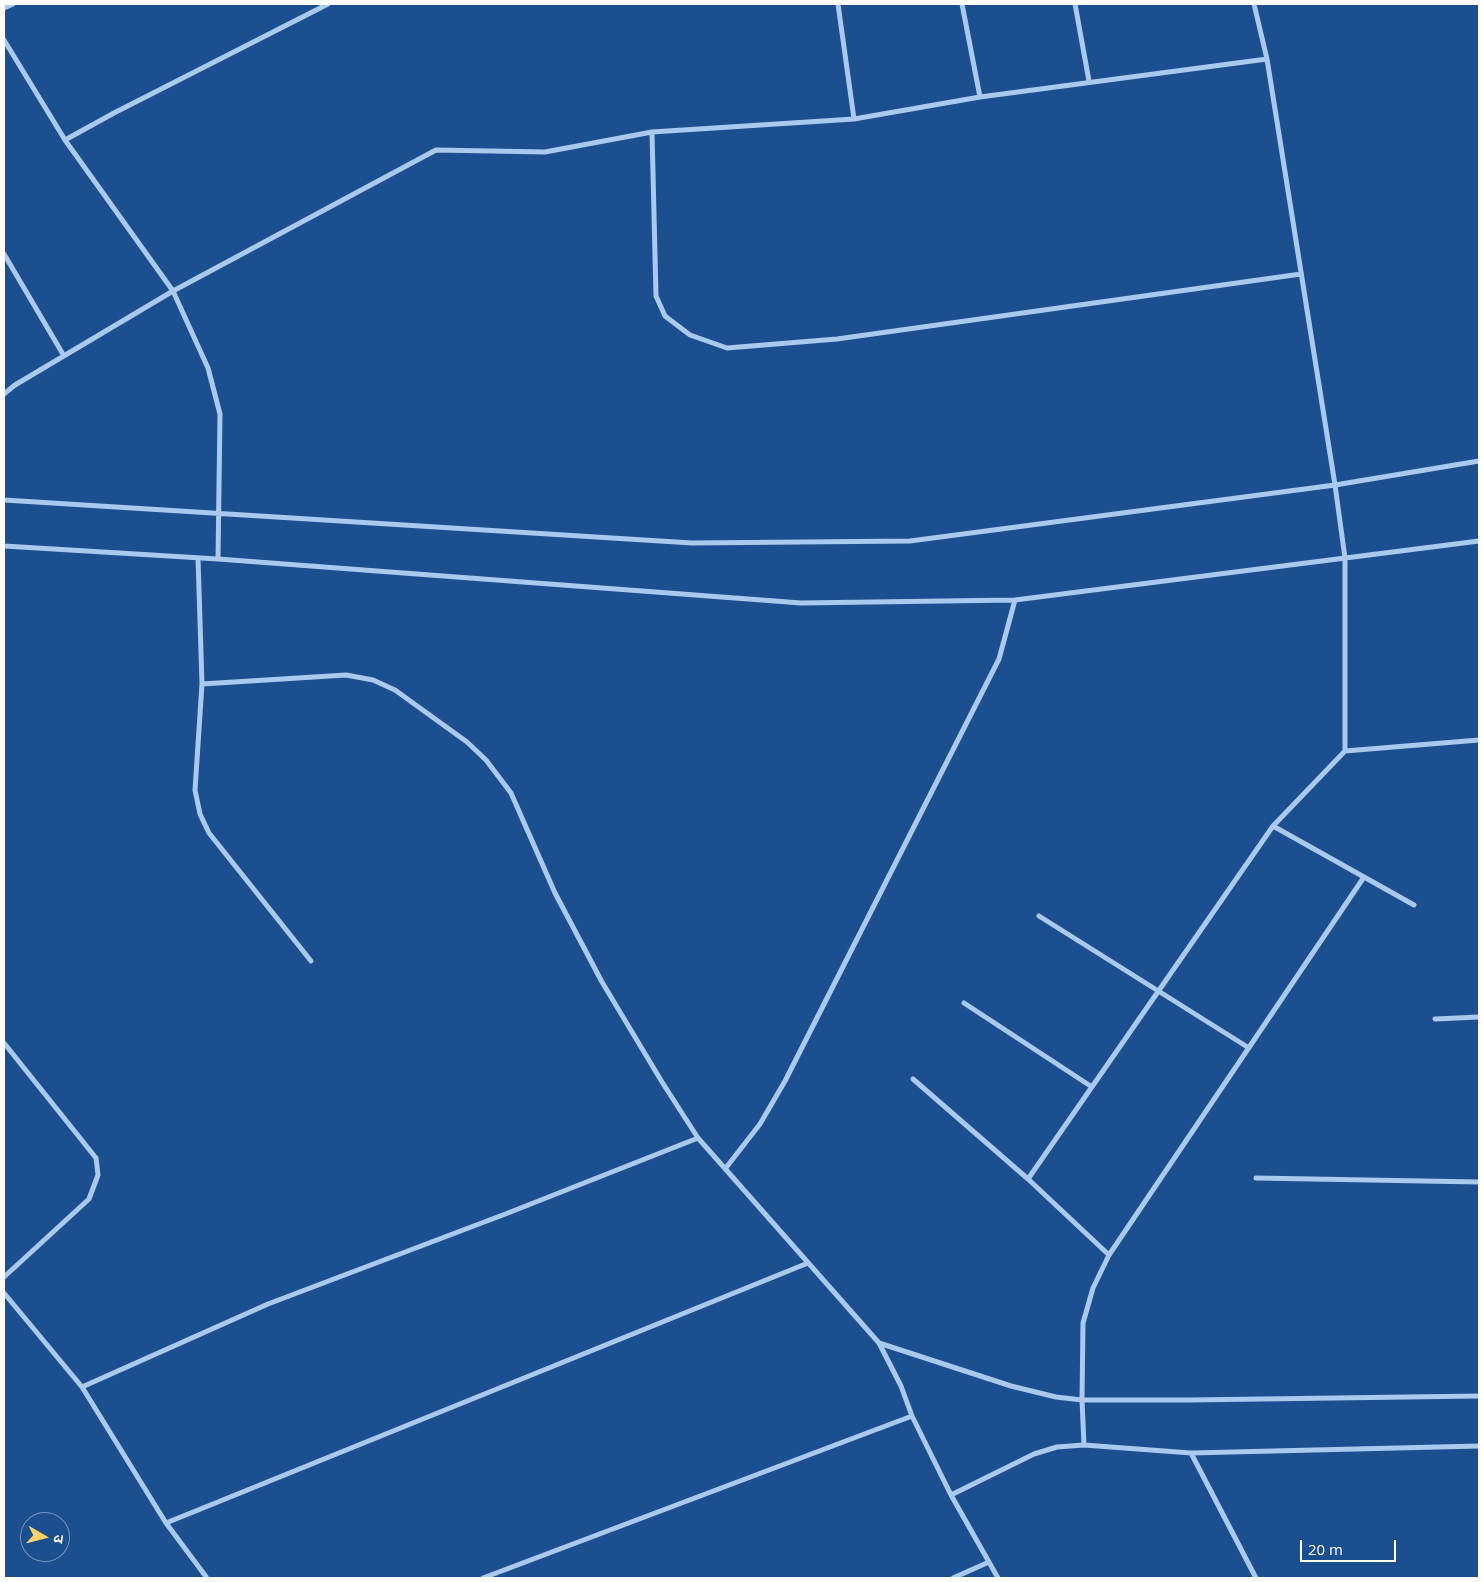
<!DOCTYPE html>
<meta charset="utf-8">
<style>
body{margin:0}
#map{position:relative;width:1483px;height:1582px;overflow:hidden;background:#1b4f8f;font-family:"Open Sans","Noto Sans Devanagari",sans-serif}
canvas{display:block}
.frame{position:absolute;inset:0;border:5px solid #fff;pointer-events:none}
.north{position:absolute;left:20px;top:1512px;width:50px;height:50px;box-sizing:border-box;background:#1b4f8f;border:1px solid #7695bc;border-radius:50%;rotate:98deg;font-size:14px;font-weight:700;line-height:20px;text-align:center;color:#fff}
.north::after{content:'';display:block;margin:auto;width:18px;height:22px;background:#ffd166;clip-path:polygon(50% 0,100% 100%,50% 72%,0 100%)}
.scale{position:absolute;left:1300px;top:1540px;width:96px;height:22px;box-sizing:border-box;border:2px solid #fff;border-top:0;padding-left:6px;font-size:15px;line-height:18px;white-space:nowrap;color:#fff;-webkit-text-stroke:4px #1b4f8f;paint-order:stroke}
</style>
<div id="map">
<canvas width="1483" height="1582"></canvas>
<div class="frame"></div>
<div class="north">उ</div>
<div class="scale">20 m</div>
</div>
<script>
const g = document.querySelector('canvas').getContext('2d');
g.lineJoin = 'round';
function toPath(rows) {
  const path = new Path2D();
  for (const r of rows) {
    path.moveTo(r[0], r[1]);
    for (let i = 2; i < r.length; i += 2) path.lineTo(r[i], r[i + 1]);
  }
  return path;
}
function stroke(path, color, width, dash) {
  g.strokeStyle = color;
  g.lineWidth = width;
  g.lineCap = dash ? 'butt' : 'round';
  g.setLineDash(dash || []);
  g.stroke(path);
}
stroke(toPath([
 [838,4,854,119],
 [962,4,980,97],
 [1075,4,1089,81],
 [1254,4,1267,59,1335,485,1345,558,1345,751],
 [4,8,13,4],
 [4,40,65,140,173,291,208,368,220,414,218,559],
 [652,132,656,296,665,316,690,335,727,348,837,339,1301,274],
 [65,140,114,113,328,4],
 [4,254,64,356],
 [4,394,15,385,173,291,436,150,545,152,652,132,854,119,980,97,1267,59],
 [4,500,692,543,910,541,1335,485,1479,461],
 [4,546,218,559,801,603,1015,600,1479,541],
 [198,558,202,684,195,790,200,814,209,833,311,961],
 [202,684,346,675,373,680,395,690,467,742,486,760,511,793,555,893,602,982,662,1082,698,1138,879,1343,901,1386,912,1416,951,1495,998,1578],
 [1273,826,1414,905],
 [1039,916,1249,1048],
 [964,1003,1092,1087],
 [1435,1019,1479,1017],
 [4,1043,96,1158,98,1175,89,1199,4,1277],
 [913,1079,1028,1179,1109,1255],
 [725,1169,760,1124,785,1081,999,659,1015,600],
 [1256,1178,1479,1182],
 [1028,1179,1273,826,1345,751,1479,740],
 [4,1293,82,1387,166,1523,207,1578],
 [879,1343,1011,1386,1056,1397,1082,1400,1190,1400,1479,1396],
 [82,1387,268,1304,508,1213,698,1138],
 [1084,1445,1082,1400,1083,1323,1093,1288,1109,1255,1364,877],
 [1191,1453,1256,1578],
 [951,1495,1034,1454,1057,1447,1084,1445,1191,1453,1479,1446],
 [166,1523,808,1263],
 [483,1578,912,1416],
 [953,1578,989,1562]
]), '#a9c9ee', 5);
</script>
